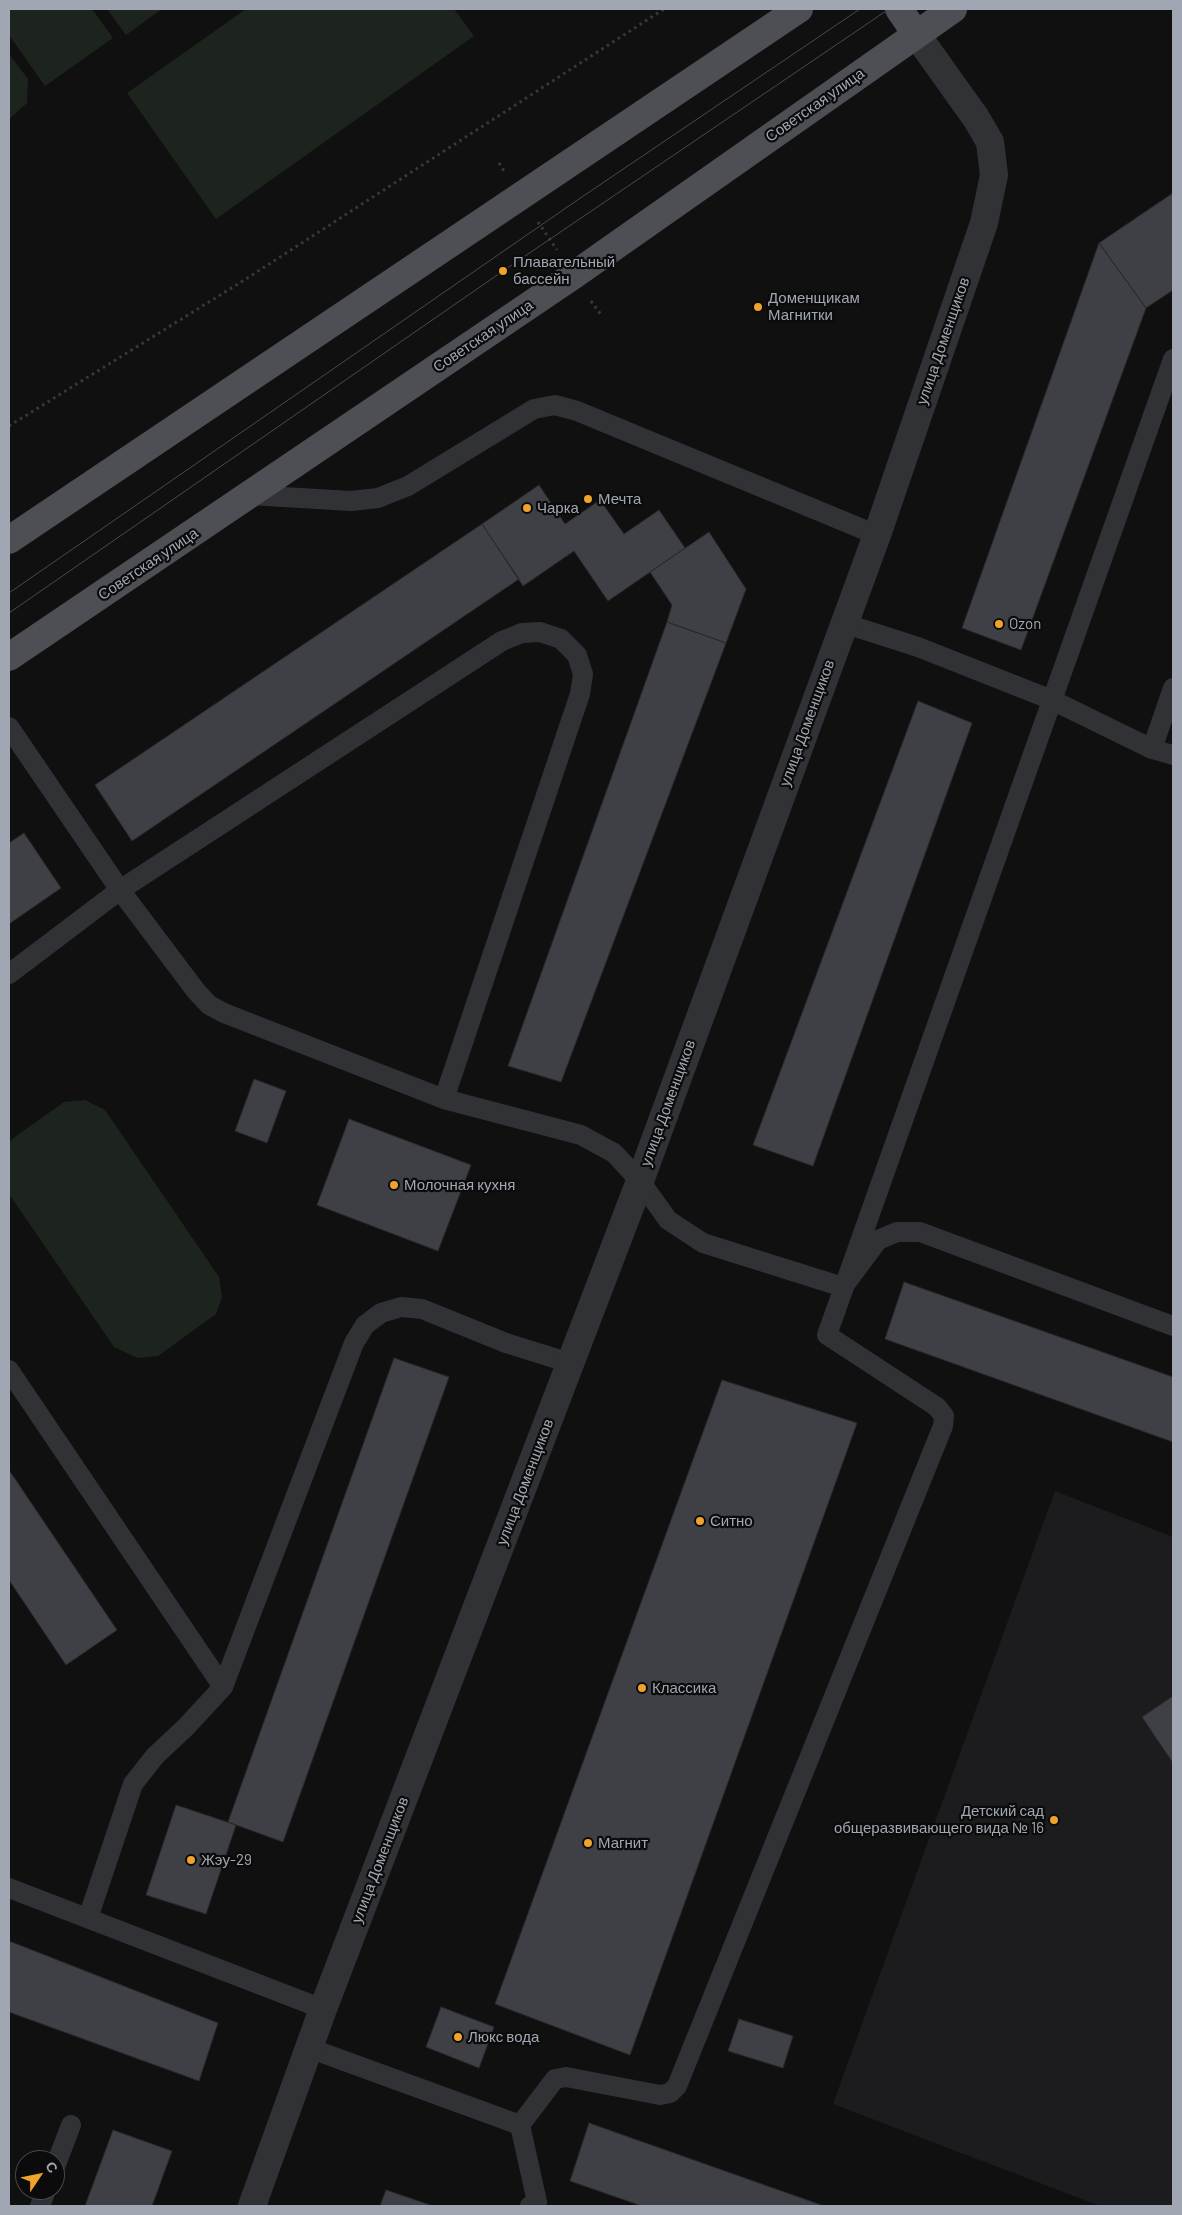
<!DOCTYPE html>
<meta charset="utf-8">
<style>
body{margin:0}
#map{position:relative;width:1182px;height:2215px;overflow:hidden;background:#101011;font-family:Barlow,sans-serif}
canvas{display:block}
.frame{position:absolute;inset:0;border:10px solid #a1a7b2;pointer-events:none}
.north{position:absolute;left:15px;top:2150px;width:50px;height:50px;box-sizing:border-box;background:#0b0b0c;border:1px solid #47494e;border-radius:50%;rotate:56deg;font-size:14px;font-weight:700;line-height:20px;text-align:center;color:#a1a7b2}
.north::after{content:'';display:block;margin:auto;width:18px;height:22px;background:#efa32a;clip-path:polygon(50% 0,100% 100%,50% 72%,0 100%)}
</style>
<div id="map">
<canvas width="1182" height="2215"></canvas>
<div class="frame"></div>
<div class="north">С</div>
</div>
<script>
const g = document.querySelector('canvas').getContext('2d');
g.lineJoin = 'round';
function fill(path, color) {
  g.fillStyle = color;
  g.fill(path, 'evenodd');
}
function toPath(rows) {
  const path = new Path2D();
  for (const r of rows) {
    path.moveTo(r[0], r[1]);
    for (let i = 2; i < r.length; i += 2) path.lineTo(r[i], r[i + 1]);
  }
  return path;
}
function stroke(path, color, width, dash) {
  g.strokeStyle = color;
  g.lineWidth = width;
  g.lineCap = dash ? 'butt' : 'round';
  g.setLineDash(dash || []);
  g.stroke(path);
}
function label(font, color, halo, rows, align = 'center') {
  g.font = font + ' Barlow,sans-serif';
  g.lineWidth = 4.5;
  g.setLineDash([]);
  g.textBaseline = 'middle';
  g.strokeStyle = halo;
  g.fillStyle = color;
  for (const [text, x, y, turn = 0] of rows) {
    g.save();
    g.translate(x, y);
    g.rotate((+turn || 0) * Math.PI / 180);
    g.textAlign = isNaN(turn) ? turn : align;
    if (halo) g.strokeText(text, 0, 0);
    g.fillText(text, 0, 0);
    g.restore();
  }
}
fill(toPath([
 [1055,1491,1173,1537,1173,2206,1100,2206,833,2104]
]), '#1c1c1e');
fill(toPath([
 [9,9,92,9,113,38,45,86,9,35],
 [107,9,162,9,126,35],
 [246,9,454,9,474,36,216,219,127,93],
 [9,54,28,79,27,103,9,119],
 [85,1100,105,1110,219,1277,222,1297,216,1314,158,1356,138,1358,114,1347,9,1194,9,1143,12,1139,64,1102]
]), '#1d241d');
const building = toPath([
 [1173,193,1173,290,1146,308,1099,243,1173,193],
 [1099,243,1146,308,1021,650,962,628,1099,243],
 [539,485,565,524,600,500,624,534,659,510,685,548,608,601,574,551,523,586,482,524,539,485],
 [482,524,519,579,132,841,95,785,482,524],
 [709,532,746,589,726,643,667,622,672,605,650,572,709,532],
 [667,622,726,643,561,1082,508,1066,667,622],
 [918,701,972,723,813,1166,753,1145,918,701],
 [24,833,61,888,9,924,9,843,24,833],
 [254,1079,286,1091,267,1143,235,1131,254,1079],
 [349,1119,471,1165,438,1251,317,1205,349,1119],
 [904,1282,1173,1377,1173,1442,885,1339,904,1282],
 [394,1358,449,1377,283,1842,228,1822,394,1358],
 [722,1380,857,1423,630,2055,495,2004,722,1380],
 [9,1470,117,1630,66,1665,9,1580,9,1470],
 [1173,1696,1173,1763,1142,1717,1173,1696],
 [176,1805,236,1825,206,1914,146,1895,176,1805],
 [9,1941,218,2023,199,2081,9,2012,9,1941],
 [441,2007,494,2027,479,2068,426,2047,441,2007],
 [739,2019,793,2036,783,2068,728,2051,739,2019],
 [589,2123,824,2206,642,2206,570,2181,589,2123],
 [113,2130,172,2151,152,2206,85,2206,113,2130],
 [386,2190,433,2206,380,2206,386,2190]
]);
fill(building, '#3f4045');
stroke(building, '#2a2a2d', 1);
stroke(toPath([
 [499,163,504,171],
 [538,222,557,250],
 [591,301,602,316],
 [9,426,246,279,664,9]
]), '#37393d', 3, [2.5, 4]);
stroke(toPath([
 [250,495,351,501,378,498,408,486,534,409,555,405,577,411,877,535],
 [843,623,918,647,1052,700,1152,749,1173,755],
 [9,727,120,890,196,991,209,1005,224,1013,444,1099,581,1135,614,1153,640,1181,668,1220,703,1243,843,1287,878,1240,897,1232,920,1232,1173,1326],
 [1152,749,1173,688],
 [9,974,120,890,502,641,522,633,540,632,561,639,577,655,583,674,580,694,444,1099],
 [9,1370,223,1687,186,1727,155,1756,133,1784,88,1918],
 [223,1687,354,1343,365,1325,381,1313,401,1307,422,1309,506,1343,570,1363],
 [9,1888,323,2009],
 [309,2048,520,2125],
 [55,2167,71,2125],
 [40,2206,46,2190],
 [530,2206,537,2202,520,2125,555,2079,566,2077,660,2095,670,2093,677,2086,943,1426,944,1416,937,1407,827,1335,1173,359]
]), '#313236', 20);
stroke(toPath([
 [252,2206,323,2009,640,1181,877,535,984,223,994,175,990,142,976,118,916,34]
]), '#313236', 28);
stroke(toPath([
 [899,9,916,34],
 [9,540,799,9],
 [9,657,574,275,953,9]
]), '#4d4f55', 28);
stroke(toPath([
 [9,593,576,201,860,9],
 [9,613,503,271,889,9]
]), '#484a4f', 1);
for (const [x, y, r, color] of [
 [503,271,5,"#efa32a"],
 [758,307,5,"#efa32a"],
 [588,499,5,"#efa32a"],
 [527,508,5,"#efa32a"],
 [999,624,5,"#efa32a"],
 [394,1185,5,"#efa32a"],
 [700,1521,5,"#efa32a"],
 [642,1688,5,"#efa32a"],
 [1054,1820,5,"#efa32a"],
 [588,1843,5,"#efa32a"],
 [191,1860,5,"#efa32a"],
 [458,2037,5,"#efa32a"]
]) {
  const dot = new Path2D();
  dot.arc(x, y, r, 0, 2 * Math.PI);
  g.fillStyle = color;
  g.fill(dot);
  stroke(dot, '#0b0b0c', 2);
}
label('15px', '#a1a7b2', '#0b0b0c', [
 ["Советская улица",815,105,-35],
 ["Советская улица",483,336,-34],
 ["улица Доменщиков",943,341,-71],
 ["Советская улица",148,564,-34],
 ["улица Доменщиков",807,723,-70],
 ["улица Доменщиков",668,1103,-70],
 ["улица Доменщиков",525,1482,-69],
 ["улица Доменщиков",380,1860,-69]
]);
label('15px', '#a1a7b2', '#0b0b0c', [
 ["Плавательный",513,262],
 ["бассейн",513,279],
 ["Доменщикам",768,298],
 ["Магнитки",768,315],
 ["Мечта",598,499],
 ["Чарка",537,508],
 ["Ozon",1009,624],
 ["Молочная кухня",404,1185],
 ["Ситно",710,1521],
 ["Классика",652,1688],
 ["Детский сад",1044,1811,"right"],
 ["общеразвивающего вида № 16",1044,1828,"right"],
 ["Магнит",598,1843],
 ["Жэу-29",201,1860],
 ["Люкс вода",468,2037]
], 'left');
</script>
